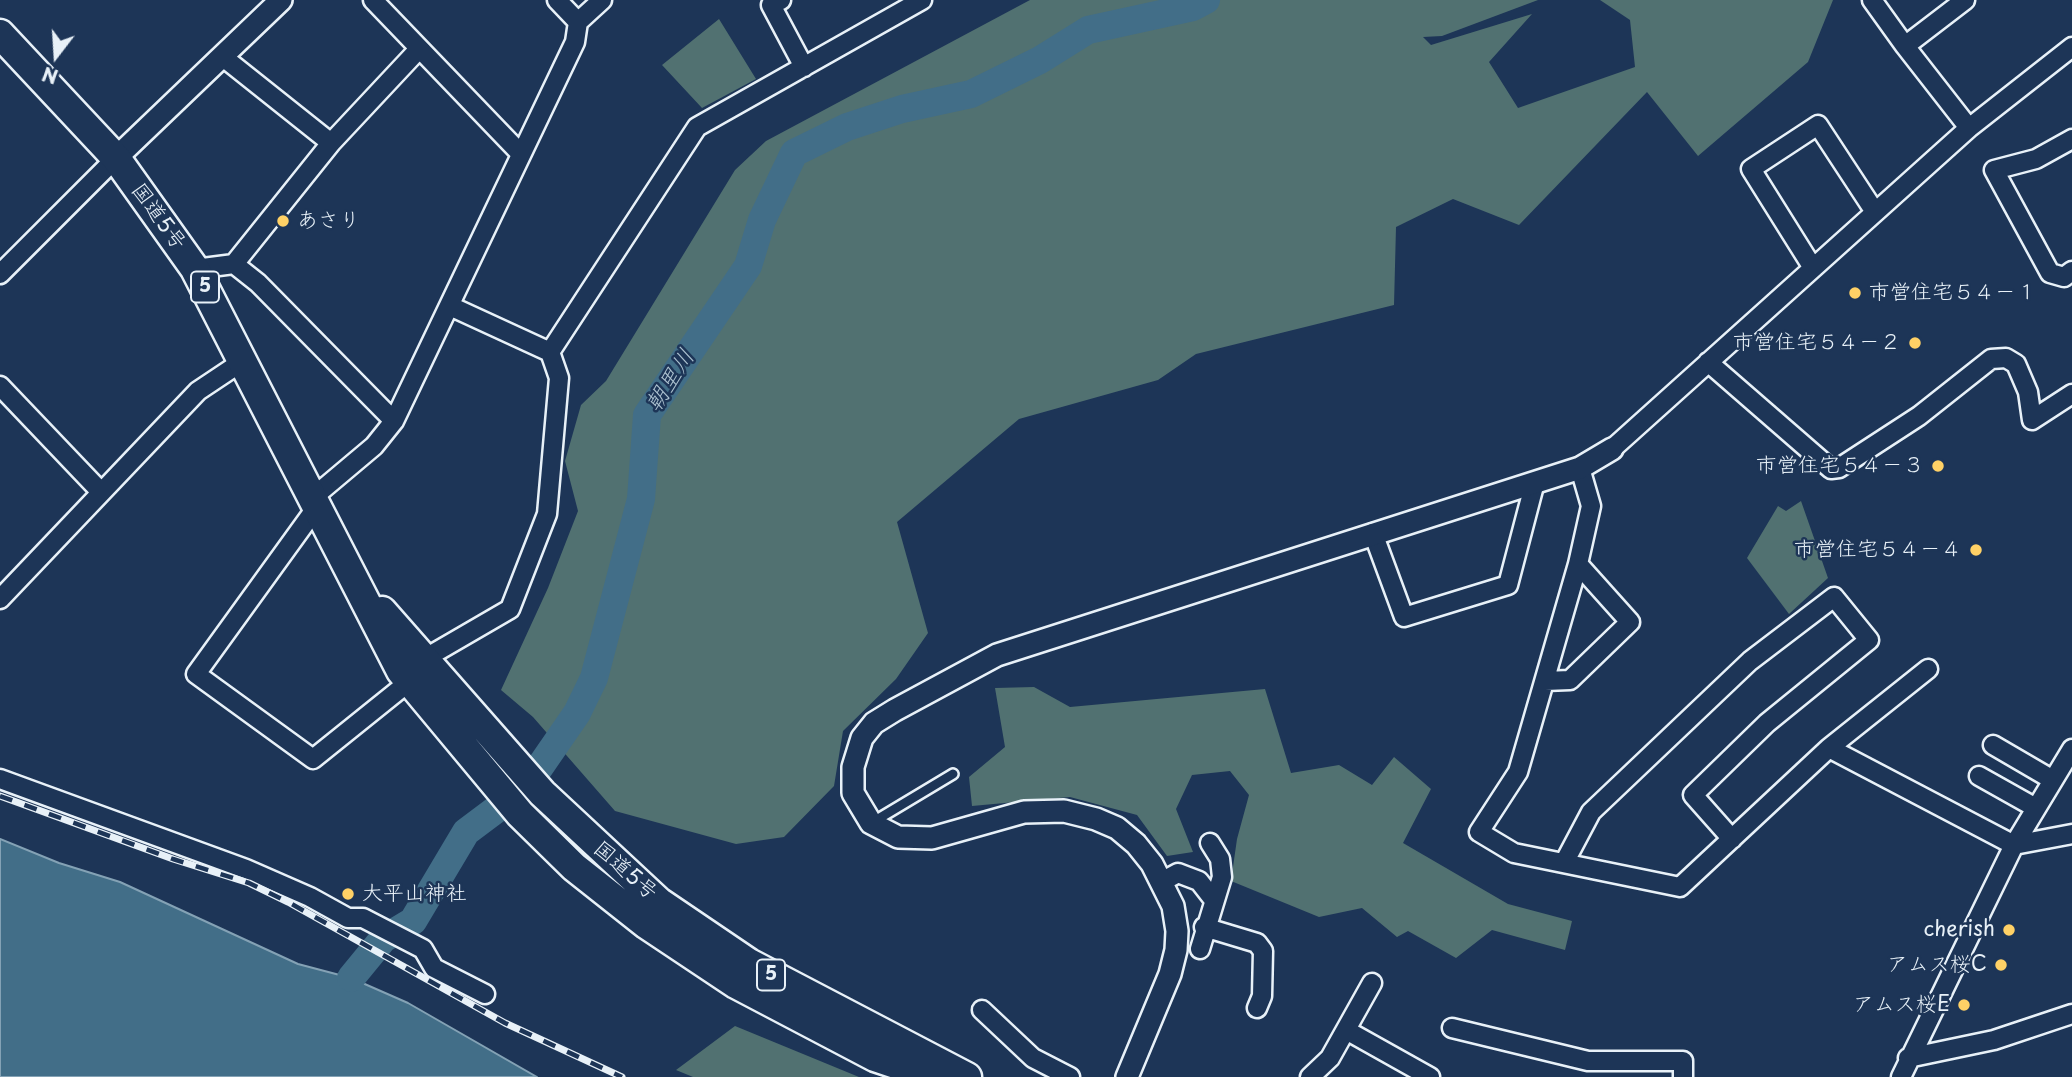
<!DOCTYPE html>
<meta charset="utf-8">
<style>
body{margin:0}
#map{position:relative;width:2072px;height:1077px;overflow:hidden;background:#1d3557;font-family:"Playpen Sans",sans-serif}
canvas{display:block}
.north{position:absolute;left:21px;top:21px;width:70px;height:70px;-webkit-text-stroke:5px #1d3557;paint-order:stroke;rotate:197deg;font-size:19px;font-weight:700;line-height:28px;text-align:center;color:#e8f1f8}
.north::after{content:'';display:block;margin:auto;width:24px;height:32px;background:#e8f1f8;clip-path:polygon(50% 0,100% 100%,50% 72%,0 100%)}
</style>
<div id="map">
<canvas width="2072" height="1077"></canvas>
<div class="north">N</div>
</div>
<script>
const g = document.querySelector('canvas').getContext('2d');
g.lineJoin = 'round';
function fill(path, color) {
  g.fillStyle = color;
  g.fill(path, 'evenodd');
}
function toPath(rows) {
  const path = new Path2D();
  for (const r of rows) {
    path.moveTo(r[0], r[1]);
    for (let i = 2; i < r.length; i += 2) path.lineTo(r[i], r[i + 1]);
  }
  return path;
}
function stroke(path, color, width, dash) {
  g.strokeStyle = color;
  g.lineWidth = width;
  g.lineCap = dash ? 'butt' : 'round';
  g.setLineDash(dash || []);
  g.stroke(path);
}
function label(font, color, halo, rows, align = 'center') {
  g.font = font + ' "Playpen Sans","Klee One",sans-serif';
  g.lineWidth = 5;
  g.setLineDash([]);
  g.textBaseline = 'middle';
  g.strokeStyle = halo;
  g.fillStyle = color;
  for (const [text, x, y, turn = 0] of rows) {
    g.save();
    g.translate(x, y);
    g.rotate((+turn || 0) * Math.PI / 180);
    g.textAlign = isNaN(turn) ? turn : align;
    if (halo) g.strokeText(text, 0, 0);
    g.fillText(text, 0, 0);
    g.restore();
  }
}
fill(toPath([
 [1030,0,1538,0,1442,36,1423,37,1431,45,1532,14,1489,62,1518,108,1635,67,1630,20,1600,0,1833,0,1808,62,1698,156,1647,92,1519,225,1453,199,1396,227,1394,305,1196,354,1158,380,1019,419,897,522,928,633,896,679,843,731,834,786,784,837,736,844,615,811,533,717,501,690,548,588,578,511,565,461,581,405,606,381,735,170,766,141],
 [719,19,756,79,702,108,662,65],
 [1801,501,1828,578,1789,614,1747,558,1778,506,1786,511],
 [1034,687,1070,707,1265,689,1291,773,1339,765,1372,785,1394,757,1431,789,1403,843,1508,904,1572,921,1565,950,1492,930,1456,958,1408,931,1397,937,1362,908,1319,917,1231,881,1237,839,1249,795,1230,771,1192,775,1176,809,1193,852,1167,856,1137,815,1070,797,972,806,969,777,1005,747,995,688],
 [735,1026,859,1077,693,1077,676,1070]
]), '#517171');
const water = toPath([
 [0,839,59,863,120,882,298,964,351,978,408,1003,537,1077,0,1077,0,839]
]);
fill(water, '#426e88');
stroke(water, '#84a2b5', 2);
stroke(toPath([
 [351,978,383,939,413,921,466,832,526,787,577,713,594,678,641,499,647,415,748,266,762,220,794,153,847,127,902,109,971,94,1040,60,1088,30,1193,7,1206,0]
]), '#426e88', 28);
const service = toPath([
 [873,822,953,774]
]);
const minor = toPath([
 [373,0,521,154],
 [557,0,578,22],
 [781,0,771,5,804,67],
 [1872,0,1905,46],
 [1965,0,1905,46,1969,128],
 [223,57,331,143],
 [2072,139,2036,159,1994,170,2050,273,2064,277,2072,271],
 [234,264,258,283,394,421],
 [1813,268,1751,169,1818,125,1875,212],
 [195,269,234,264,331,143,419,49],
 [0,274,116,158],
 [450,306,550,352,697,127,922,0],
 [1708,362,1831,469,1839,468,1919,416,1991,359,2006,358,2016,364,2028,392,2032,420,2072,394],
 [0,386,101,492],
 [1612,449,1969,128,2072,47],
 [1580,468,1591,506,1578,564,1518,772,1479,832,1514,853,1680,887,1829,748,2014,845,2072,834],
 [311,499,374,446,394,421,575,42,578,22,602,0],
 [316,508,196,674,313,759,410,681],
 [1373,533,1404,617,1508,585,1535,482],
 [0,599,198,391,243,361],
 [417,663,510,609,547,514,559,378,550,352],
 [1545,681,1570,680,1630,622,1578,564],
 [1993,745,2053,780],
 [1829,748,1928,669],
 [1979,776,2036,808],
 [0,779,246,869,310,897,348,918,363,918,423,949,434,968,485,994],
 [1564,863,1591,812,1750,661,1834,597,1869,640,1767,723,1693,795,1732,839],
 [1163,881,1178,873,1199,881,1213,899],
 [1204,927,1257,943,1263,951,1262,996,1257,1008],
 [1200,949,1222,877,1220,859,1210,843],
 [982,1010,1033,1058,1070,1077],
 [1452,1028,1588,1061,1683,1061,1683,1077],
 [1346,1030,1430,1077],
 [1908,1058,1994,1040,2072,1014],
 [1310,1077,1330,1058,1372,983],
 [1901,1077,2014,845,2072,749]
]);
const tertiary = toPath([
 [116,158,281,0],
 [1127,1077,1170,974,1176,950,1177,931,1173,906,1152,864,1136,844,1117,828,1096,819,1064,811,1024,812,932,838,898,837,871,823,853,793,853,767,862,738,874,723,895,710,997,655,1580,468,1612,449]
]);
const trunk = toPath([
 [0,34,116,158,195,269,401,671,520,814,574,867,646,924,736,984,875,1057,934,1077],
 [382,611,542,793,659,902,749,963,967,1077]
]);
stroke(service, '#e8f1f8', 14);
stroke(minor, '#e8f1f8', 23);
stroke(tertiary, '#e8f1f8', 26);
stroke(trunk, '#e8f1f8', 33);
stroke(service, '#1d3557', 9);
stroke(minor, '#1d3557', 18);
stroke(tertiary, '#1d3557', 21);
stroke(trunk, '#1d3557', 28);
const rail = toPath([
 [0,796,173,859,249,883,288,902,505,1023,622,1077]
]);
stroke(rail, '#e8f1f8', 7);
stroke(rail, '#1d3557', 4.5, [13]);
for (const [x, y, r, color] of [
 [283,221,7,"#ffd166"],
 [1855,293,7,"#ffd166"],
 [1915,343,7,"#ffd166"],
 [1938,466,7,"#ffd166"],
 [1976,550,7,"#ffd166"],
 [348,894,7,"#ffd166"],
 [2009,930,7,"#ffd166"],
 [2001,965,7,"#ffd166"],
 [1964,1005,7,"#ffd166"]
]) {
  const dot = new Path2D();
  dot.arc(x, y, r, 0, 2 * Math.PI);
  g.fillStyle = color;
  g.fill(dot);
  stroke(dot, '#1d3557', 2.5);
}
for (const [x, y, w] of [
 [205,287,28],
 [771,975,28]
]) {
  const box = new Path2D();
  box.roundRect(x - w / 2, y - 15.5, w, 31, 5);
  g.fillStyle = '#1d3557';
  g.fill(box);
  stroke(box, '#e8f1f8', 2);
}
label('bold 19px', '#e8f1f8', null, [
 ["5",205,287],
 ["5",771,975]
]);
label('21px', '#e8f1f8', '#1d3557', [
 ["国道5号",158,217,54],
 ["国道5号",625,871,41]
]);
label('21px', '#e8f1f8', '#1d3557', [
 ["あさり",297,221,"left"],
 ["市営住宅５４－１",1869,293,"left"],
 ["市営住宅５４－２",1901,343],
 ["市営住宅５４－３",1924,466],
 ["市営住宅５４－４",1962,550],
 ["大平山神社",362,894,"left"],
 ["cherish",1995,930],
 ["アムス桜C",1987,965],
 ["アムス桜E",1950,1005]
], 'right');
label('italic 23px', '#aec3d1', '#1d3557', [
 ["朝里川",671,381,-57]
]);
</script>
